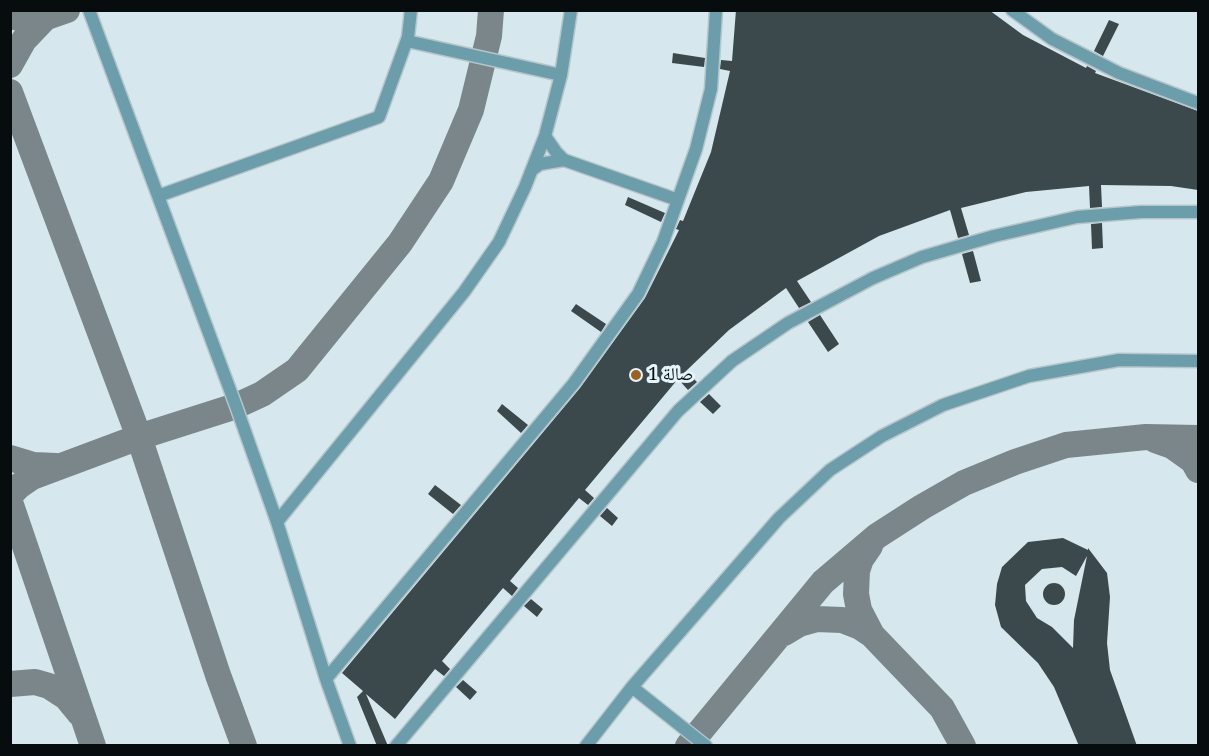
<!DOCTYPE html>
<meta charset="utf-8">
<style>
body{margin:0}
#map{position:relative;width:1209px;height:756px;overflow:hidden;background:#d6e8ed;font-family:"Noto Serif",serif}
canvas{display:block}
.frame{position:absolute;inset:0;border:12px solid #070d0e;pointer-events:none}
</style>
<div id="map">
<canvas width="1209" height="756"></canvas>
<div class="frame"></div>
</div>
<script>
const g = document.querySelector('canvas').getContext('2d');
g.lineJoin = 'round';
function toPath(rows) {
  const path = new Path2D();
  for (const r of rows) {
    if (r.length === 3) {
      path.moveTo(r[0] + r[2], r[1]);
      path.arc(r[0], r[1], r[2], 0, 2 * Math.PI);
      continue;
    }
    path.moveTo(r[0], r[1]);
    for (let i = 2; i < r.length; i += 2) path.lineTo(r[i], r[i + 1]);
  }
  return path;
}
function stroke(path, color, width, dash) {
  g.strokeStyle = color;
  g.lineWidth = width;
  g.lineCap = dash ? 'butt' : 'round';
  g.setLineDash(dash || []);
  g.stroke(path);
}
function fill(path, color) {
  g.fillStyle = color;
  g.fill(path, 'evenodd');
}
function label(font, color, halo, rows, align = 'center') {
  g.font = font + ' "Noto Serif","Noto Naskh Arabic",serif';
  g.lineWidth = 6;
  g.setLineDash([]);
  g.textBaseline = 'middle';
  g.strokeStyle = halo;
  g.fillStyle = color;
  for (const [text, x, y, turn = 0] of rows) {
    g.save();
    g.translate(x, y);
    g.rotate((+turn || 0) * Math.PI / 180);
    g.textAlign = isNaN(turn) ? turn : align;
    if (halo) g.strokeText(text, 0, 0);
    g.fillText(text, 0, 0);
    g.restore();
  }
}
stroke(toPath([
 [10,16,22,19,44,19,24,40,10,65],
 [27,24,67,10],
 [10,92,139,437,218,675,244,746],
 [1155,440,1172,446,1193,461,1198,470],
 [10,458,33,465,56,466],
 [10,495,19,486,32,477,139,437,236,406,262,394,297,370,400,243,441,181,471,110,489,36,491,10],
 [10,502,93,746],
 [870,546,861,559,857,571,856,594,859,610,872,635],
 [784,633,799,624,817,619,842,620,860,627,872,635,942,708,963,746],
 [10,684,35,682,49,686,66,697,80,714],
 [688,746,823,582,877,536,922,507,964,483,1015,462,1066,445,1146,437,1198,438]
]), '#7a868a', 26);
fill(toPath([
 [736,10,989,10,1023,35,1086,68,1087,66,1096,71,1095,73,1198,111,1198,190,1171,186,1101,185,1102,207,1090,208,1089,186,1026,192,961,208,969,235,958,238,950,210,879,236,797,281,811,302,799,308,786,288,729,330,686,371,697,382,688,390,678,379,585,490,594,498,588,505,579,498,510,581,518,588,512,596,503,588,442,661,450,669,444,676,435,669,395,719,366,694,388,746,377,746,357,697,363,691,342,673,580,388,645,298,679,230,676,229,680,220,683,221,711,152,730,71,720,69,721,60,732,61],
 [1109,20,1119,24,1103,56,1094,51],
 [673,53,705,58,704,67,672,63],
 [628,197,665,213,661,222,625,205],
 [1102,223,1103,248,1092,249,1091,224],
 [973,251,981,281,970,283,962,254],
 [576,304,606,324,601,332,571,311],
 [820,315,839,344,828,352,808,322],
 [709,394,721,406,713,414,700,402],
 [502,404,528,425,521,433,497,411],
 [435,485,461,505,453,514,428,494],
 [607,508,618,518,612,526,600,516],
 [1063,538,1088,550,1088,548,1107,573,1110,597,1107,643,1110,670,1137,746,1079,746,1054,687,1038,663,1001,627,995,605,997,584,1002,567,1028,542],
 [1087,556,1074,620,1073,648,1052,627,1037,618,1026,601,1025,585,1042,569,1062,567,1076,576],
 [1054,594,11],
 [531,599,543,609,537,617,524,606],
 [463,680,477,692,470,700,456,687]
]), '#3b494d');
const minor = toPath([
 [89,10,236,406,277,522,326,679,350,746],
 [1012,10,1052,39,1119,73,1198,103],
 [407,41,561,75],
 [564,160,678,200],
 [532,170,540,164,564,160,556,152,545,136],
 [158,196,379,117,408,37,411,10],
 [277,522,464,292,499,242,525,187,545,136,561,75,571,10],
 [326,679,574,383,638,294,663,242,696,149,711,89,716,10],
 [632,687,706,746],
 [396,746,678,411,732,361,788,323,873,278,922,257,994,236,1077,217,1141,212,1198,212],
 [586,746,632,687,779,518,830,470,882,436,943,405,1029,376,1119,360,1198,361]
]);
stroke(minor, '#b5c5c9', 15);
stroke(minor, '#6b9daa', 12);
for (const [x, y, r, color] of [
 [636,375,6,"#9b631f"]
]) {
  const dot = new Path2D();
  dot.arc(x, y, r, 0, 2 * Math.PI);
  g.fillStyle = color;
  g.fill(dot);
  stroke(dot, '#e3f5fa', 2);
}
label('18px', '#070d0e', '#e3f5fa', [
 ["صالة 1",648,375]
], 'left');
</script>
